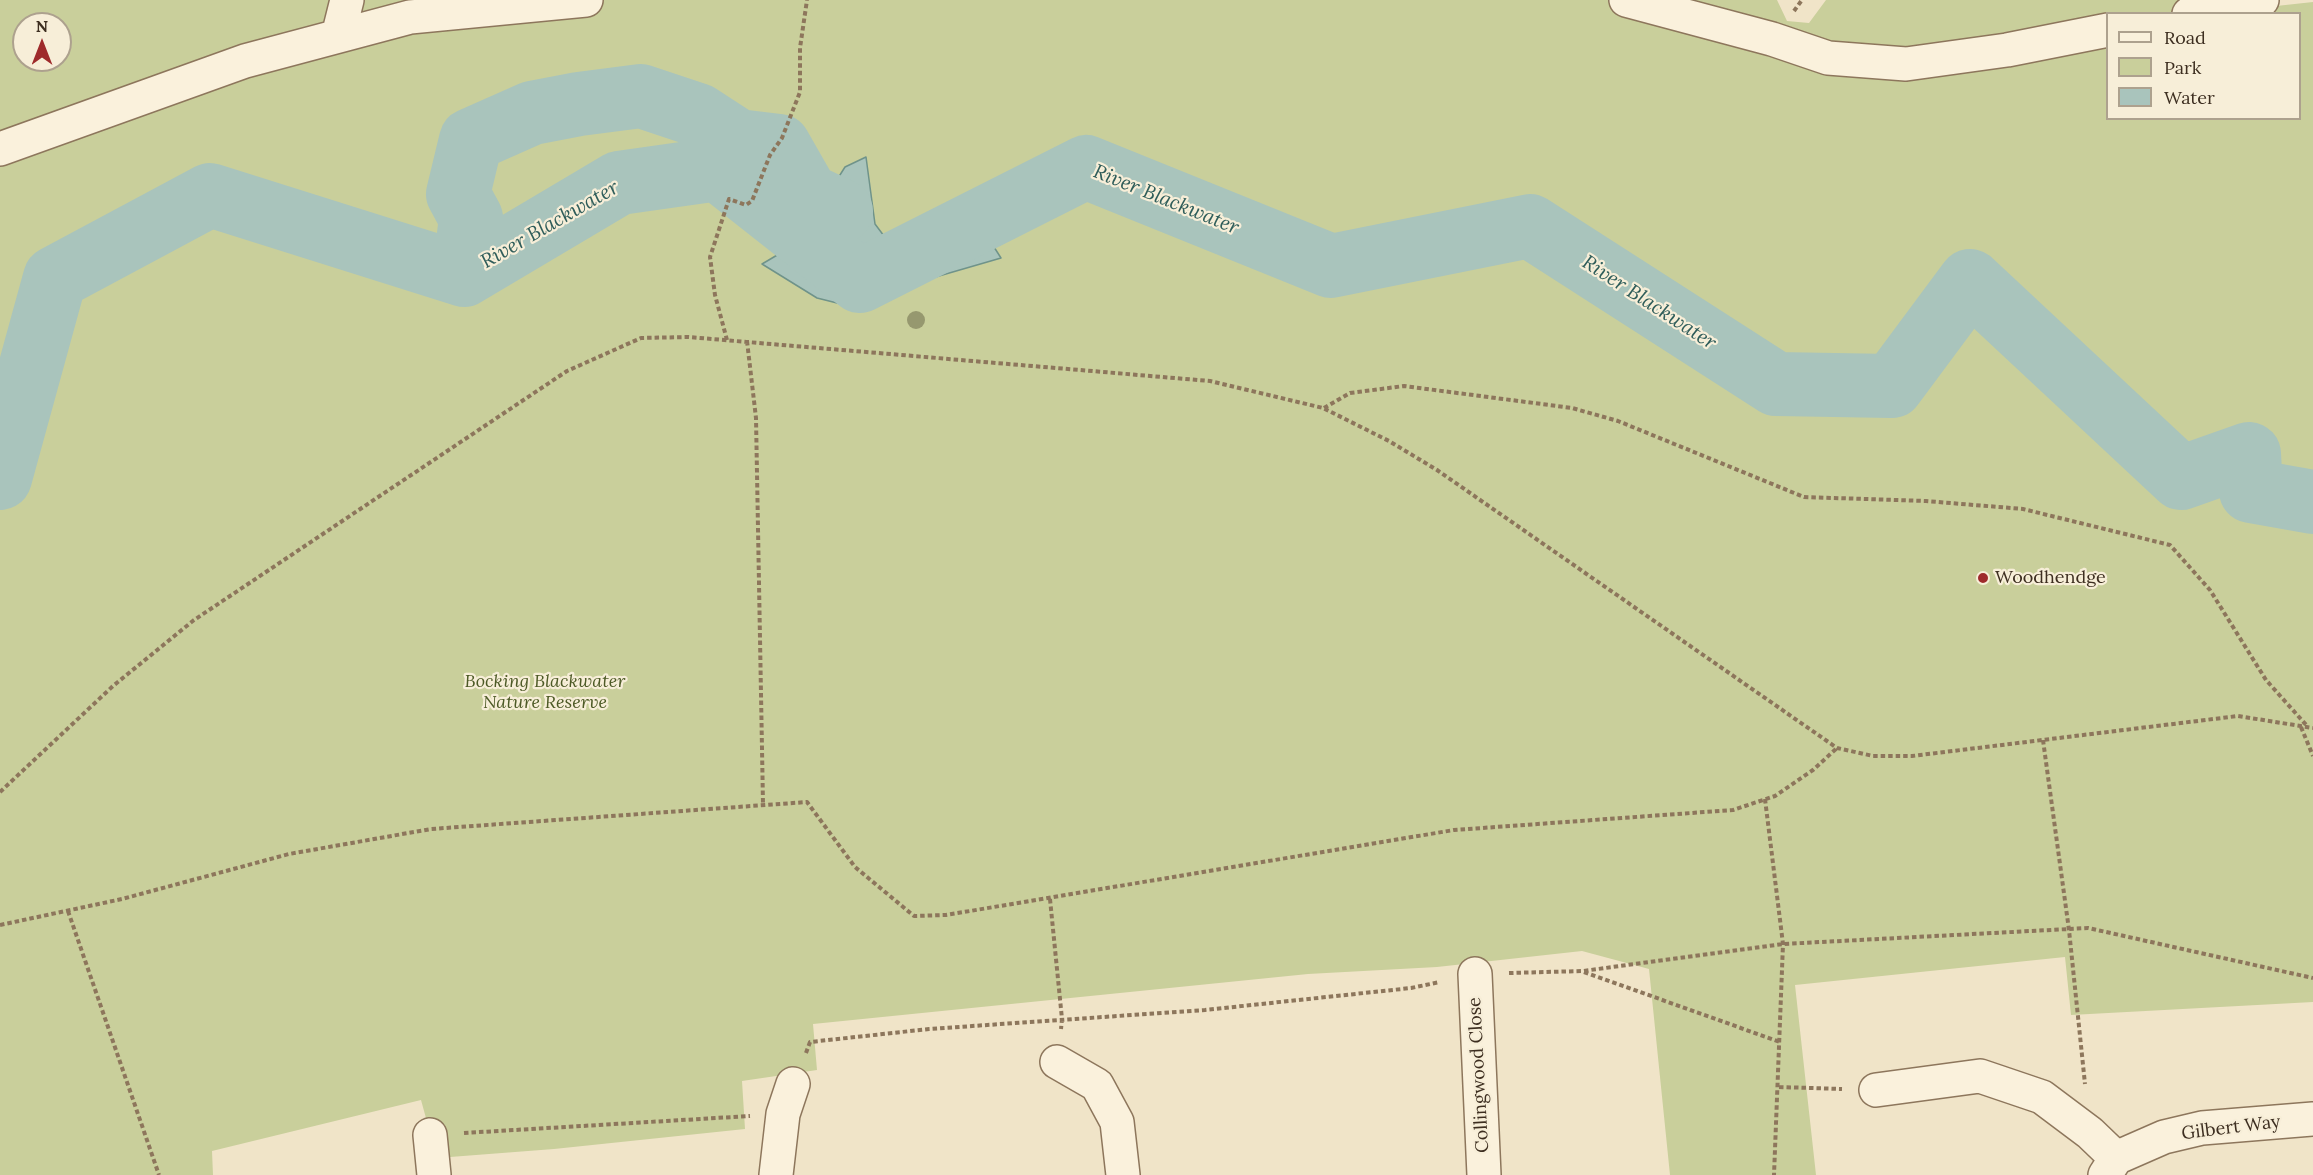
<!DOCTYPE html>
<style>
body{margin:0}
#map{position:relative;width:2313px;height:1175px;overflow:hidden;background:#f0e4c8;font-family:Lora,serif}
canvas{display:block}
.legend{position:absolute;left:2106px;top:12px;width:195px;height:108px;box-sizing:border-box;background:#f7eed8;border:2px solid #ada18e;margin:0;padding:8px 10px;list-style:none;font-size:18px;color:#3d2e20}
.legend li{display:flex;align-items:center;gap:12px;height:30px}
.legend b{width:30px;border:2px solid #ada18e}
.north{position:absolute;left:12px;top:12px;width:60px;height:60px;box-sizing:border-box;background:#f7eed8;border:2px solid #ada18e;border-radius:50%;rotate:0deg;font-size:16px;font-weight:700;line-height:24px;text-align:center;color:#3d2e20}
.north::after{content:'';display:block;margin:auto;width:21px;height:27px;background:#9e2a2b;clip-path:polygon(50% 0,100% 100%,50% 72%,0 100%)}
</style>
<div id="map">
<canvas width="2313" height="1175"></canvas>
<ul class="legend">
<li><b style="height:8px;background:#faf1dc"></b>Road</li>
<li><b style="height:16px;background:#c9cf9b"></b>Park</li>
<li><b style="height:16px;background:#a9c4bc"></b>Water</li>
</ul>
<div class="north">N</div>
</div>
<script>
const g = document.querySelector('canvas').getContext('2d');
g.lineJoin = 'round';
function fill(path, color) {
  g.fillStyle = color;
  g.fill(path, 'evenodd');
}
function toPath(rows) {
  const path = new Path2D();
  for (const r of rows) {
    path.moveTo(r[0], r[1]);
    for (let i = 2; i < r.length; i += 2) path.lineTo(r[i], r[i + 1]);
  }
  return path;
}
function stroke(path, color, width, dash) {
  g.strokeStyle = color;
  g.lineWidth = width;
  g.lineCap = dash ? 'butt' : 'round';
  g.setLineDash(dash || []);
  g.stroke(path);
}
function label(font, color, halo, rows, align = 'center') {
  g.font = font + ' Lora,serif';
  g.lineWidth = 4.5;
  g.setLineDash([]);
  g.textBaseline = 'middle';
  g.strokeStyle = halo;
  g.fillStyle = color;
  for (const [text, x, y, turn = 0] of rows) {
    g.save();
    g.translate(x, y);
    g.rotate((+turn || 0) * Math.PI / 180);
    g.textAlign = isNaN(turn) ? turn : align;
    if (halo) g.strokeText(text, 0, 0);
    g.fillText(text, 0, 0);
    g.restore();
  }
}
fill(toPath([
 [0,0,1777,0,1787,21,1809,23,1826,0,2198,0,2187,13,2108,14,2108,118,2300,118,2300,14,2212,13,2313,2,2313,1002,2071,1015,2065,957,1795,985,1816,1175,1670,1175,1649,969,1582,951,1437,967,1308,974,813,1024,817,1070,742,1081,745,1129,554,1149,437,1158,421,1100,212,1151,213,1175,0,1175],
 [24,24,60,24,60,60,24,60]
]), '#c9cf9b');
const water = toPath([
 [866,157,875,224,893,248,957,258,994,247,1001,258,870,296,849,306,817,298,762,264,840,218,842,199,833,186,845,167,866,157]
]);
fill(water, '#a9c4bc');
stroke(water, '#6f938a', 1.5);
stroke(toPath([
 [464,275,471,218,458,194,471,140,532,113,579,104,641,96,698,115,738,141,779,146,807,195,841,211],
 [0,478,55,278,210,195,464,275,619,183,718,169,860,281,1086,167,1331,266,1530,226,1776,384,1892,386,1970,281,2181,478,2249,454,2251,491,2313,502]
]), '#a9c4bc', 64);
const minor = toPath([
 [1626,0,1772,39,1828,58,1906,64,2007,50,2108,30],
 [2189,14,2262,0],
 [338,36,347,0],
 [0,149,245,61,410,17,586,0],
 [1475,974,1484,1175],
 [1057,1062,1097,1085,1117,1122,1123,1175],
 [1876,1090,1980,1076,2042,1097,2090,1133,2116,1158],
 [430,1135,434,1175],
 [776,1175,783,1114,793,1084],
 [2105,1175,2116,1158,2164,1137,2202,1128,2313,1119]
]);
stroke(minor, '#8d765c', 36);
stroke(toPath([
 [1794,11,1802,0],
 [727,340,715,295,710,257,729,199,746,205,752,201,770,155,782,138,800,92,800,48,807,0],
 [747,341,756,418,763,804],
 [1324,408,1350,393,1404,386,1572,408,1618,421,1804,497,1926,501,2023,509,2170,545,2210,590,2266,680,2308,727],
 [2301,727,2313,756],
 [2043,740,2069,930,2085,1084],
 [0,792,113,686,194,620,567,371,641,338,688,337,1210,381,1323,408,1389,441,1437,470,1837,748,1873,756,1912,756,2238,716,2313,728],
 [1765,799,1783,944,1774,1175],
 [1050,899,1062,1019,1061,1029],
 [68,911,159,1175],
 [0,925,122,899,289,854,431,829,807,802,855,867,914,916,946,915,1454,830,1733,810,1775,796,1813,770,1837,748],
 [1584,972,1780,1042],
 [1509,973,1583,971,1783,944,2088,928,2313,978],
 [806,1053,810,1042,929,1029,1205,1010,1411,988,1440,982],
 [1779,1087,1842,1089],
 [464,1133,750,1116]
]), '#8d765c', 4, [4.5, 3]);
stroke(minor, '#faf1dc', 33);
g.fillStyle = '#96986f';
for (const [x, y] of [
 [916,320]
]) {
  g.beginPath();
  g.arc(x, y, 9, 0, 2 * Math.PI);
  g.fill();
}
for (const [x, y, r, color] of [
 [1983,578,6,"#9e2a2b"]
]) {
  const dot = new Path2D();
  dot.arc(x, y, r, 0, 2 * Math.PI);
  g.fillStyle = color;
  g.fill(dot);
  stroke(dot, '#f7eed8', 2);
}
label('18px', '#3d2e20', '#f7eed8', [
 ["Woodhendge",1995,578]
], 'left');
label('italic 18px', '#4d5a26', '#f7eed8', [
 ["Bocking Blackwater",545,682],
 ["Nature Reserve",545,703]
]);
label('18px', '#3d2e20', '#f7eed8', [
 ["Collingwood Close",1479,1075,-93],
 ["Gilbert Way",2231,1128,-7]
]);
label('italic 20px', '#2f5d5a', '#f7eed8', [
 ["River Blackwater",1166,200,22],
 ["River Blackwater",550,225,-30],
 ["River Blackwater",1649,303,33]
]);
</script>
